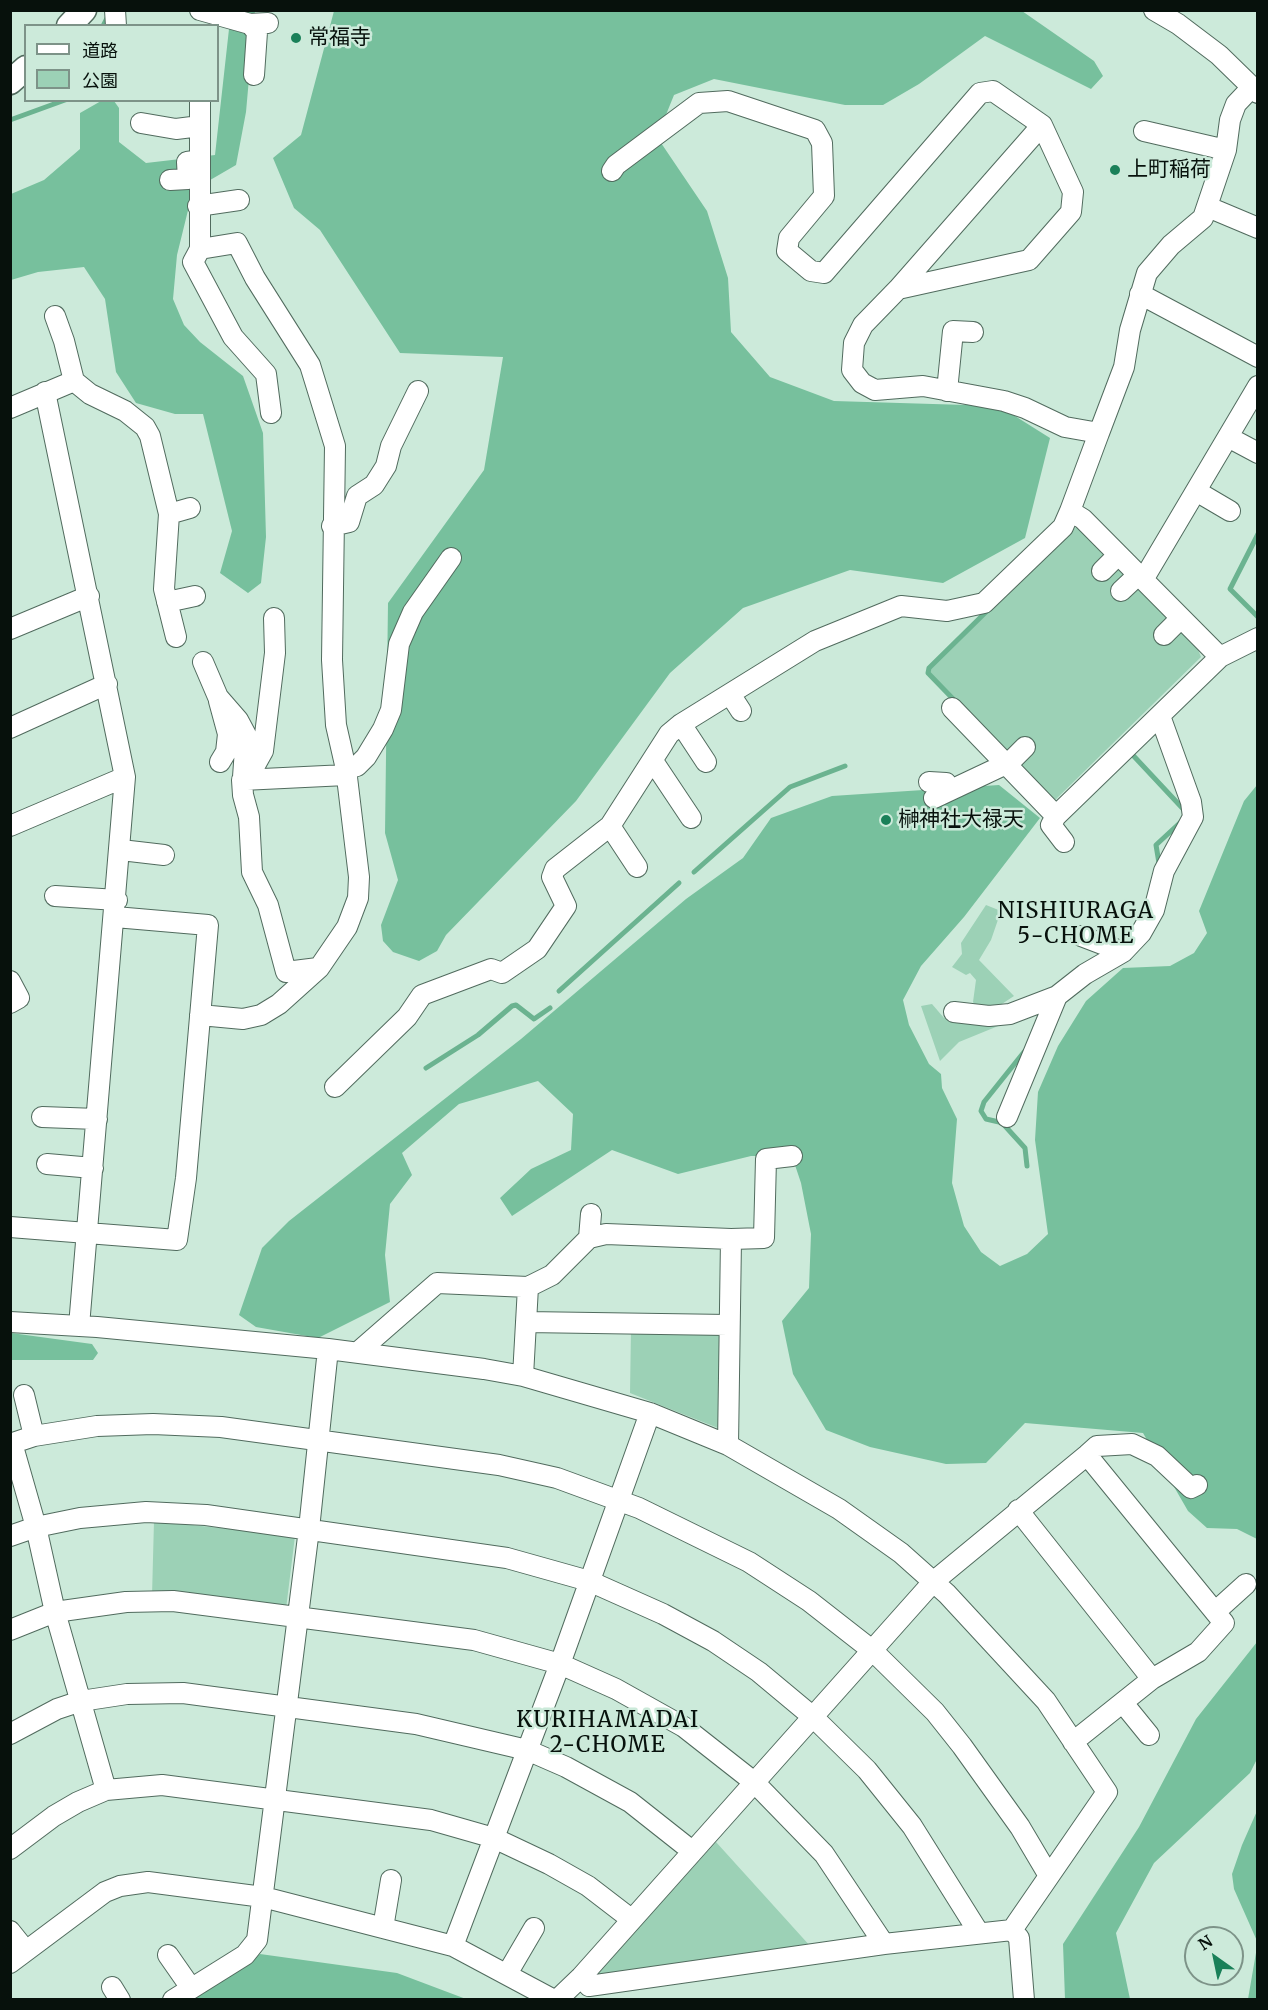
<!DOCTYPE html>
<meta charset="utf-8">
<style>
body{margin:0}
#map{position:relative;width:1268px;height:2010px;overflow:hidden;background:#cceada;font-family:Merriweather,"Noto Sans JP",serif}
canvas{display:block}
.frame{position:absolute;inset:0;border:12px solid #07110c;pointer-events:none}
.legend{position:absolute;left:24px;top:24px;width:195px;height:78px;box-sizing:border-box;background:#cceada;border:2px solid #7d9388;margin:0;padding:8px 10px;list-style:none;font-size:18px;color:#07110c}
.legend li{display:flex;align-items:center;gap:12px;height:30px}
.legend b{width:30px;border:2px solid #7d9388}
.north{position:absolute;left:1184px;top:1926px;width:60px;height:60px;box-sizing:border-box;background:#cceada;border:2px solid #7d9388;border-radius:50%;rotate:327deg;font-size:16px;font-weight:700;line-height:24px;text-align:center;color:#07110c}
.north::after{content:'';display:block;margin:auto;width:21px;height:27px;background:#1a8059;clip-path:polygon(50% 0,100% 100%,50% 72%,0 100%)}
</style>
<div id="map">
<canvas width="1268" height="2010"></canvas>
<div class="frame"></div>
<ul class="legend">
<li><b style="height:8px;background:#fff"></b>道路</li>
<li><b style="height:16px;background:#9cd1b6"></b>公園</li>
</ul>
<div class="north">N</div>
</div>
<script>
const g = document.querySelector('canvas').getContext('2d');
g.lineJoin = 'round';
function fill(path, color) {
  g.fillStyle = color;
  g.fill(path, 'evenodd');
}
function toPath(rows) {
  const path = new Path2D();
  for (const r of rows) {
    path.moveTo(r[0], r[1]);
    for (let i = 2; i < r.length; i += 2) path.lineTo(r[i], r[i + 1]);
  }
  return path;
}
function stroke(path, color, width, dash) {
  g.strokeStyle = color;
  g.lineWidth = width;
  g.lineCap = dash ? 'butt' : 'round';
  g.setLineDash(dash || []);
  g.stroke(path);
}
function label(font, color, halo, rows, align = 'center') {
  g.font = font + ' Merriweather,"Noto Sans JP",serif';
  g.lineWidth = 5;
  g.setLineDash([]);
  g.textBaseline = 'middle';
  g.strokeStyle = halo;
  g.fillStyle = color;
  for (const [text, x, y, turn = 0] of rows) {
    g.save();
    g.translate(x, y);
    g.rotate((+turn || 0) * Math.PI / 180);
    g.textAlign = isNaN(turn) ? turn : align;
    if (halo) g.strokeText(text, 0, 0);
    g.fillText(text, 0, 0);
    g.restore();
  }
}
fill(toPath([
 [1078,525,1197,647,1201,657,1051,804,927,671],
 [986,905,1001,911,991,940,979,960,1014,996,988,1013,980,1012,973,1002,976,980,970,973,966,975,952,967,962,954,961,943],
 [932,1004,944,1018,950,1014,1030,1013,959,1042,940,1061,921,1006],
 [631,1330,716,1332,720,1337,718,1428,630,1393],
 [154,1521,295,1536,286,1609,152,1596],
 [716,1842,811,1947,600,1978,598,1973]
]), '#9cd1b6');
fill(toPath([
 [231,11,255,11,246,112,236,165,193,190,177,255,173,299,184,325,200,342,243,376,263,433,266,537,261,583,248,593,220,573,232,531,203,414,175,414,136,403,116,372,105,299,84,267,38,272,11,280,11,194,44,180,80,149,80,113,101,101,114,101,119,108,119,142,146,163,215,155],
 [334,11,1022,11,1094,61,1103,76,1091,89,985,36,919,84,883,105,845,105,714,79,674,95,657,137,707,211,728,278,731,332,770,377,834,401,999,406,1050,438,1025,538,943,583,850,570,743,608,670,673,576,801,446,935,437,951,419,961,393,952,383,941,381,925,398,880,385,833,388,603,484,470,503,357,400,353,320,230,294,208,273,158,301,135],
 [999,785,1040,818,964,917,921,966,903,1000,909,1025,929,1064,941,1074,942,1088,957,1119,952,1183,964,1226,981,1252,1000,1266,1027,1254,1048,1234,1035,1140,1038,1092,1058,1046,1086,1001,1123,968,1170,966,1194,953,1207,933,1199,911,1244,801,1257,785,1257,1539,1237,1529,1207,1528,1188,1511,1143,1433,1025,1423,986,1463,946,1464,870,1447,826,1430,793,1374,782,1321,809,1288,811,1234,801,1183,792,1156,751,1156,678,1174,612,1150,512,1216,500,1198,531,1169,571,1150,573,1114,538,1081,459,1104,402,1153,412,1175,390,1204,385,1255,390,1302,318,1338,256,1327,239,1315,262,1248,289,1221,521,1039,686,899,743,858,771,818,832,796],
 [11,1333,92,1344,98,1353,93,1360,11,1360],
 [1257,1642,1257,1759,1250,1773,1154,1863,1116,1933,1130,1999,1065,1999,1063,1944,1139,1827,1196,1719],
 [1257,1811,1258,1811,1257,1941,1234,1889,1232,1874,1242,1845],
 [1257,1947,1257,1999,1248,1999],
 [260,1954,397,1973,466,1999,187,2000]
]), '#77c09d');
stroke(toPath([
 [103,26,109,14],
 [10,120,65,100],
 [1258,534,1230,589,1258,617],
 [957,703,928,673,929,668,990,608],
 [1129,751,1186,812],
 [1157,867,1159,863,1156,845,1183,820],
 [694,872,790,787,845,766],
 [559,991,679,883],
 [426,1068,478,1035,512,1006,516,1005,534,1019,550,1008],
 [999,1122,986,1119,981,1111,984,1102,1024,1052],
 [1005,1126,1025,1148,1027,1166]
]), '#6bb390', 5);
const minor = toPath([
 [115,10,116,26],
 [200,10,250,24,268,23],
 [1154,10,1178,24,1219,55,1258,93],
 [250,24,257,32,254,75],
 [141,123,176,129,200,126],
 [1144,131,1226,150],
 [612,171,616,165,699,103,728,101,815,130,822,143,824,196,789,238,787,251,811,271,824,273,980,93,993,91,1042,125,1073,192,1071,212,1029,260,898,289,863,325,854,343,852,370,862,383,875,390,923,386,1004,401,1025,408,1065,427,1099,433,1124,367,1130,330,1147,273,1171,245,1203,218,1226,150,1230,120,1236,104,1253,86],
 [170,180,188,179,187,162,194,161],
 [198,206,239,200],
 [1208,207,1258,228],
 [200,249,193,262,233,337,266,374,271,413],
 [898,289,1042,125],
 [1140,294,1258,357],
 [55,316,64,341,74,381],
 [947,391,953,331,973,332],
 [45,392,125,777,79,1326],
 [10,408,74,381,90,394,125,411,145,427,150,436,169,514,164,589,176,637],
 [1099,433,1070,511,1083,519,1220,657],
 [1228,437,1258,453],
 [1196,491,1230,511],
 [169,514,190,508],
 [332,526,349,522,357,496,374,485,386,466,391,446,418,391],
 [1102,571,1118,555],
 [1143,580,1258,386],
 [1121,591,1138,575],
 [167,602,195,596],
 [10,629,89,596],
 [1164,635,1181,618],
 [203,662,218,697,238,720,246,735,243,777],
 [730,694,741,711],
 [219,701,228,734,226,752,220,762],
 [952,708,1056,816,1220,657,1258,638],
 [681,724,706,762],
 [10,728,107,684],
 [653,761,691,818],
 [1006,766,1025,747],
 [346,769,357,766,366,757,383,729,391,710,399,644,413,612,451,558],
 [248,778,263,751,275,653,274,618],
 [929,782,946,783,949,791],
 [934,798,1004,765],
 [1056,816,1051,825,1064,842],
 [10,826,125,777],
 [610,826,637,867],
 [121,850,164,855],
 [55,896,117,900],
 [1081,936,1123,952],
 [318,968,286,972,268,905,252,872,249,817,243,795,242,780,346,775],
 [10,981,19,998,10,1003],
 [954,1012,989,1016,1010,1014,1057,996],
 [200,1015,243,1019,261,1015,279,1004,319,968,347,927,358,898,359,877,346,769,336,725,332,660,335,446,310,365,255,278,237,243,200,249,200,100],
 [335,1087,407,1017,422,995,491,969,502,973,537,949,566,906,552,877,555,869,610,826,669,734,681,724,815,641,901,606,947,611,984,603,1063,527,1070,511],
 [42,1117,97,1119],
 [1007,1117,1057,996,1085,974,1123,952,1141,933,1154,910,1164,871,1193,817,1191,802,1160,716],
 [47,1164,93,1168],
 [10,1227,177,1240,186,1178,208,925,115,917],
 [589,1238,591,1214],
 [731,1239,764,1238,766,1159,792,1156],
 [10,1322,97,1327,328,1349,484,1369,523,1376,650,1413,728,1445,839,1509,901,1553,947,1594,1046,1701,1107,1792,1012,1930,884,1944,589,1986,581,1977],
 [526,1322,728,1325],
 [358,1352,437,1283,528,1287,552,1275,589,1238,606,1234,731,1239,728,1445],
 [523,1376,528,1287],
 [24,1395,34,1436],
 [12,1443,36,1527,55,1612,106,1790],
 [10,1444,34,1436,97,1426,153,1424,221,1427,499,1465,557,1478,639,1508,749,1562,809,1601,873,1651,935,1712,962,1746,1020,1827,1049,1876],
 [1018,1510,1152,1679],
 [10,1536,36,1527,80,1518,146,1512,206,1515,507,1558,589,1581,663,1614,713,1641,759,1672,813,1717,867,1770,912,1826,979,1933],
 [1215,1612,1246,1584],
 [10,1630,55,1612,126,1602,173,1601,474,1640,560,1664,616,1689,684,1727,754,1782,824,1854,884,1944],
 [1123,1703,1149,1735],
 [10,1734,57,1709,81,1701,127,1694,183,1693,416,1724,527,1750,566,1767,630,1802,692,1851],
 [1073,1742,1152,1679,1198,1652,1224,1623,1087,1455],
 [10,1849,54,1816,78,1802,106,1790,162,1785,431,1820,494,1838,549,1864,588,1886,631,1919],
 [383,1928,391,1880],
 [1012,1930,1019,1938,1024,2000],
 [10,1931,26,1951],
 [453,1946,560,1664,650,1413],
 [168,1955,191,1988],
 [10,1963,105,1892,120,1886,148,1882,263,1897,453,1946,554,2000],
 [507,1974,534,1928],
 [112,1987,120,2000],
 [173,2000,245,1955,257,1940,309,1529,328,1349],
 [557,2000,581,1977,933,1582,1087,1455,1097,1446,1132,1444,1157,1456,1191,1488,1197,1485]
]);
const major = toPath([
 [69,26,84,10],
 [10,82,26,68]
]);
stroke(minor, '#516b5e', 22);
stroke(major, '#516b5e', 27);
stroke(minor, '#fff', 20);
stroke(major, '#fff', 24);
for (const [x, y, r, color] of [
 [296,38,6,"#1a8059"],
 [1115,170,6,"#1a8059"],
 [886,820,6,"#1a8059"]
]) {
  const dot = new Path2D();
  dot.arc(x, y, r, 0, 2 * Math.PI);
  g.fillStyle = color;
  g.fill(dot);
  stroke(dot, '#cceada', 2);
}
label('21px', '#07110c', '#cceada', [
 ["常福寺",308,38],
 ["上町稲荷",1127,170],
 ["榊神社大禄天",898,820]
], 'left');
g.letterSpacing = '1.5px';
label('22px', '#07110c', '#cceada', [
 ["NISHIURAGA",1076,912],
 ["5-CHOME",1076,937],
 ["KURIHAMADAI",608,1721],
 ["2-CHOME",608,1746]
]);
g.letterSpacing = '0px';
</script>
